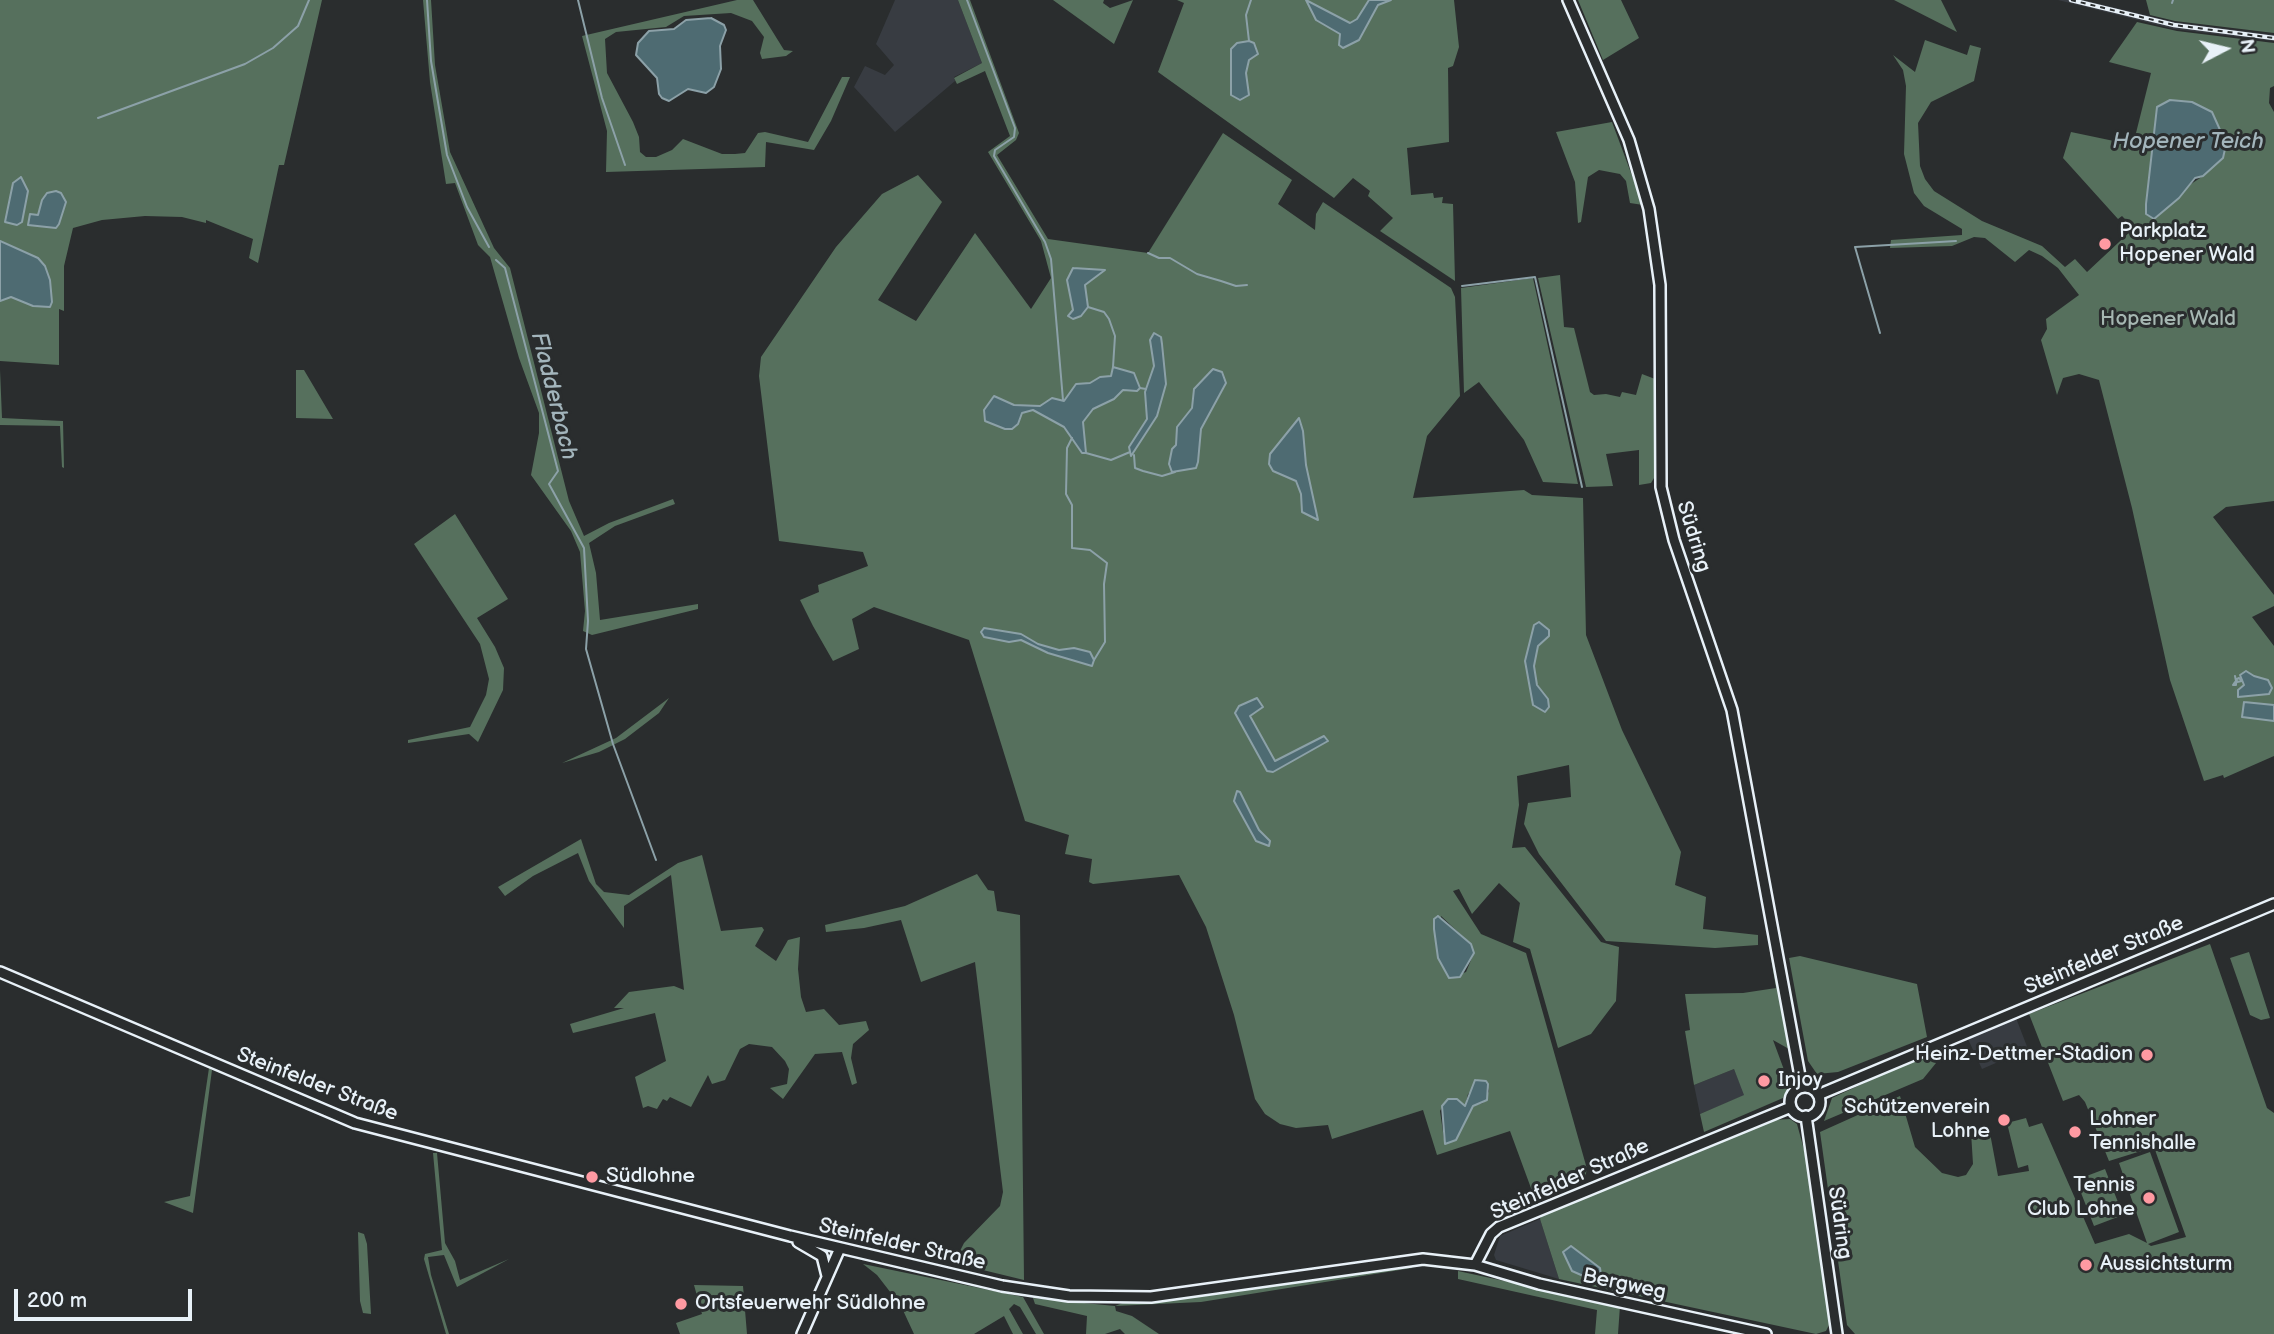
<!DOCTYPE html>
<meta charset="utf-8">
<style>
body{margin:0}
#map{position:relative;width:2274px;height:1334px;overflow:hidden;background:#2a2d2e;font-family:"Balsamiq Sans",sans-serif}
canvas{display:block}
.north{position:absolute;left:2190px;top:14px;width:70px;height:70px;-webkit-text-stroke:5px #2a2d2e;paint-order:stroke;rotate:83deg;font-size:19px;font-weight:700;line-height:28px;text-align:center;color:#e8f1f8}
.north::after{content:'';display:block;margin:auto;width:24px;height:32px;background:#e8f1f8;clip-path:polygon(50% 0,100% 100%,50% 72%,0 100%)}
.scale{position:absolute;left:14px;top:1289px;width:178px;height:32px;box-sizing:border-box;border:4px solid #e8f1f8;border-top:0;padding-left:9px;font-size:21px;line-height:24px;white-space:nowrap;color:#e8f1f8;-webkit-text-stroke:5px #2a2d2e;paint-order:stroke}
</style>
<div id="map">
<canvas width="2274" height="1334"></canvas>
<div class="north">N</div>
<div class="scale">200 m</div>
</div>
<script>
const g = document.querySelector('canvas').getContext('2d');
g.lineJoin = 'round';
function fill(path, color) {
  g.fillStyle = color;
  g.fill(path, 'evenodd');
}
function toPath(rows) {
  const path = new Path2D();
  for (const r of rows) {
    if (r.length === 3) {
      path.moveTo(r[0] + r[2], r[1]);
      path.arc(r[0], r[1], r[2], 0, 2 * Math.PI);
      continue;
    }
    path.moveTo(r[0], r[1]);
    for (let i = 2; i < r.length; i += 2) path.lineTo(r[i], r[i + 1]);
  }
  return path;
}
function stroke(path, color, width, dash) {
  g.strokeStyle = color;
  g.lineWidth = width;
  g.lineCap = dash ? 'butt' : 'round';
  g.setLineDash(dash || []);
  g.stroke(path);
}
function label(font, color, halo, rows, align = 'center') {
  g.font = font + ' "Balsamiq Sans",sans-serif';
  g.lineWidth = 6;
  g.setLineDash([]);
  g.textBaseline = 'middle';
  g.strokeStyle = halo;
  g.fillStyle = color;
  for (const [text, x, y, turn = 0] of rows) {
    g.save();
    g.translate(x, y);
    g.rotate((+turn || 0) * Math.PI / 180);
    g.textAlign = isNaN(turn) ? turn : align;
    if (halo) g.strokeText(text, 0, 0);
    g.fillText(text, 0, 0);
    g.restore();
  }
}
fill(toPath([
 [895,0,958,0,982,63,954,77,955,81,895,132,854,87,865,66,885,75,894,65,876,44],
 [2058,0,2083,0,2174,22,2274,35,2274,41,2174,29],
 [2016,1018,2028,1049,1982,1069,1967,1037],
 [1734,1069,1745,1095,1700,1114,1694,1085],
 [1540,1219,1559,1279,1496,1260,1494,1255,1500,1236]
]), '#383c42');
fill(toPath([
 [0,0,322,0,284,165,279,165,258,263,249,258,253,239,206,220,206,223,182,217,145,216,102,220,73,228,64,266,64,311,59,309,59,365,0,361,0,301,11,297,33,306,38,258,0,241],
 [423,0,431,0,435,65,450,152,494,248,510,268,569,501,584,536,609,523,673,499,675,504,615,526,589,543,596,573,600,620,698,604,698,609,592,635,583,631,585,611,580,552,571,531,531,475,539,433,539,413,519,358,490,257,478,245,455,183,446,184,430,82],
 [737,0,753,0,784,50,793,51,786,56,762,59,760,53,764,37,752,21,731,13,684,16,666,27,616,32,605,39,607,73,633,122,639,137,640,152,646,157,656,157,672,150,683,139,722,154,735,154,745,153,758,133,765,132,808,142,842,77,850,77,831,121,814,150,766,142,765,167,606,172,607,131,582,36],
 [958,0,970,0,1019,133,1016,140,997,155,1048,239,1148,253,1223,133,1292,180,1278,204,1315,230,1316,214,1323,202,1451,288,1455,297,1460,396,1427,436,1413,498,1524,490,1532,495,1583,498,1586,635,1622,730,1681,852,1675,885,1706,897,1703,929,1758,935,1758,945,1715,948,1606,941,1539,854,1524,824,1528,803,1571,797,1569,765,1517,776,1519,805,1512,848,1525,847,1601,942,1619,947,1616,1001,1591,1034,1558,1048,1530,949,1513,942,1520,903,1499,883,1472,914,1459,889,1453,891,1481,934,1526,953,1587,1169,1584,1181,1535,1199,1510,1131,1437,1155,1423,1110,1332,1139,1328,1125,1296,1128,1280,1124,1265,1114,1255,1099,1234,1015,1206,927,1179,875,1093,884,1089,882,1092,859,1065,854,1069,835,1025,821,969,640,874,607,852,619,859,649,833,661,813,626,800,600,819,592,818,585,868,566,863,552,779,541,759,376,761,357,836,247,882,194,918,175,942,202,878,300,916,321,975,233,1031,309,1051,278,1041,241,988,152,1010,136,985,71,957,84,954,78,982,63],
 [1441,916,1471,944,1474,953,1466,972,1449,978,1438,958],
 [1486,1081,1489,1091,1483,1103,1473,1106,1456,1140,1444,1139,1440,1111,1445,1102,1457,1099,1465,1106,1468,1094],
 [1053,0,1104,0,1103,3,1110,8,1133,0,1114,44],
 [1177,0,1454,0,1459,47,1453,66,1448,68,1449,142,1407,148,1411,195,1433,193,1434,198,1443,197,1442,203,1453,204,1455,281,1380,231,1393,218,1368,196,1370,191,1353,178,1334,198,1158,72,1184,3],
 [1578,0,1621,0,1639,38,1603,60],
 [1894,0,1941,0,1957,32],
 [2146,0,2274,0,2274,33,2175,21,2150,15],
 [2137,22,2177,31,2274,43,2274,86,2270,88,2269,103,2274,112,2274,501,2226,507,2213,517,2274,595,2274,606,2252,617,2274,646,2274,756,2224,778,2223,775,2204,781,2170,680,2132,508,2099,380,2079,374,2063,378,2057,395,2041,340,2047,329,2046,319,2079,295,2058,268,2042,256,2029,250,2015,262,1985,238,1974,237,1952,246,1890,248,1891,240,1962,235,1962,229,1924,206,1914,193,1904,154,1906,86,1903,70,1893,55,1915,72,1925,40,1967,55,1970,45,1981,48,1974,81,1931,102,1918,123,1920,166,1925,179,1934,191,1982,221,2042,246,2065,267,2075,259,2087,272,2134,228,2122,216,2118,219,2063,158,2071,132,2133,145,2151,73,2109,62],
 [2152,158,2203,176,2146,214,2146,204],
 [1612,122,1643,205,1630,203,1626,181,1620,174,1599,170,1588,177,1581,222,1578,223,1575,182,1556,132],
 [1560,275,1564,327,1574,328,1590,392,1594,395,1606,394,1620,397,1622,392,1636,395,1642,374,1655,379,1654,478,1651,483,1639,485,1639,450,1606,454,1613,486,1586,487,1538,278],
 [1533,278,1578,484,1543,482,1524,440,1479,382,1464,393,1461,288],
 [0,370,2,418,63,421,64,468,62,467,60,426,0,425],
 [296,370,304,370,333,419,296,418],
 [455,514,508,599,477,618,495,647,504,668,503,690,478,742,469,734,408,743,408,740,470,727,486,695,489,679,480,644,414,544],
 [669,698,659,713,625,739,599,752,562,763,616,738],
 [581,839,596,884,604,892,629,895,678,863,702,855,721,931,762,927,764,930,755,946,776,961,788,940,800,937,798,969,801,997,806,1012,824,1009,839,1025,866,1021,869,1030,853,1044,851,1058,857,1083,852,1085,842,1052,815,1054,783,1099,770,1088,787,1084,789,1069,785,1061,772,1047,749,1044,740,1049,725,1080,712,1084,708,1075,691,1107,670,1097,667,1101,663,1099,657,1109,648,1106,643,1108,635,1077,666,1061,655,1013,573,1033,570,1024,624,1008,614,1008,629,992,674,986,684,990,671,875,624,906,624,928,589,881,578,853,533,876,505,896,498,887],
 [977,874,988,890,994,891,997,911,1020,915,1024,1280,954,1263,964,1243,1000,1206,1003,1192,975,962,921,982,901,920,864,928,826,932,825,925,905,906],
 [2210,944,2267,1108,2274,1113,2274,1334,1855,1334,1847,1325,1820,1132,1900,1096,1915,1147,1942,1173,1958,1177,1966,1175,1973,1164,1971,1132,1989,1128,1998,1176,2029,1171,2028,1165,2018,1168,2007,1123,2026,1118,2029,1127,2042,1123,2095,1244,2129,1234,2147,1243,2119,1163,2150,1152,2179,1232,2148,1244,2151,1246,2186,1237,2154,1147,2109,1161,2085,1102,2079,1095,2063,1101,2029,1014],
 [1770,952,1773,953,1789,1049,1773,1040,1790,1086,1783,1098,1704,1132,1700,1114,1744,1095,1734,1069,1694,1085,1685,1031,1690,1030,1685,994,1743,993,1776,988],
 [2249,952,2270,1018,2261,1020,2250,1015,2230,958],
 [1800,956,1917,984,1927,1037,1838,1072,1817,1074,1808,1061,1789,958],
 [1933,1051,1937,1054,1936,1063,1923,1079,1824,1121,1832,1098],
 [209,1068,212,1070,193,1213,164,1202,190,1196],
 [1790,1119,1797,1124,1809,1168,1830,1323,1826,1331,1816,1334,1559,1279,1540,1219,1543,1212,1772,1120],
 [433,1153,437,1153,445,1243,455,1261,460,1280,509,1259,457,1287,444,1255,428,1257,431,1275,449,1334,446,1334,424,1259,425,1254,442,1250],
 [2105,1169,2123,1215,2094,1226,2076,1180],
 [358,1232,364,1234,367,1244,371,1314,363,1313,360,1301],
 [863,1264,1023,1297,1044,1334,1036,1334,1020,1307,1014,1304,1009,1309,1023,1334,1013,1334,1004,1316,974,1334,914,1334,901,1306,877,1275],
 [1413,1265,1412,1268,1201,1302,1115,1306,1116,1311,1132,1316,1159,1334,1125,1334,1120,1329,1105,1334,1086,1334,1087,1316,1035,1304,1033,1298,1115,1306,1125,1302,1164,1300,1355,1270],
 [1458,1271,1620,1306,1618,1334,1595,1334,1597,1310,1458,1279],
 [694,1285,743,1286,747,1334,680,1334,676,1323,702,1314]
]), '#56705d');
const water = toPath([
 [1306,0,1350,23,1357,19,1369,0,1391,0,1378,5,1359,40,1343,48,1339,45,1340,34,1316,20,1306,0],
 [711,18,724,25,726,30,720,46,721,69,714,87,706,93,688,89,669,101,662,98,659,94,657,78,636,55,638,43,649,31,674,29,686,20,711,18],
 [1249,41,1254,43,1258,54,1249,60,1246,73,1249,95,1240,100,1231,95,1231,49,1237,43,1249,41],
 [2170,100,2192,102,2212,112,2225,141,2225,149,2223,158,2203,176,2195,178,2179,198,2154,219,2146,214,2146,204,2157,107,2170,100],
 [21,177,28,191,22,222,17,225,5,222,13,183,21,177],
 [56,191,61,193,66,202,59,224,56,228,28,225,30,214,38,215,42,200,47,193,56,191],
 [0,241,38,258,45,266,50,280,52,302,50,307,33,306,11,297,0,301,0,241],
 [1073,268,1105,270,1085,285,1088,307,1081,316,1073,319,1068,316,1073,310,1067,280,1073,268],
 [1154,333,1161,337,1162,344,1166,384,1157,416,1131,456,1129,447,1147,419,1145,392,1154,366,1150,340,1154,333],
 [1113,367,1134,373,1140,388,1137,391,1123,390,1114,399,1093,409,1083,422,1086,453,1082,453,1064,427,1033,410,1022,413,1018,424,1012,429,1005,429,985,421,984,410,994,396,1014,405,1040,406,1052,398,1064,401,1076,384,1090,383,1100,377,1111,376,1113,367],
 [1213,369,1222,372,1226,383,1201,429,1198,462,1196,468,1172,472,1169,464,1172,449,1176,445,1177,427,1192,408,1194,389,1213,369],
 [1299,418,1303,431,1306,465,1318,520,1302,512,1301,494,1296,481,1273,471,1269,464,1270,454,1299,418],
 [1539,622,1549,630,1549,636,1538,646,1534,666,1537,685,1548,699,1549,707,1545,712,1533,705,1525,661,1534,625,1539,622],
 [984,628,1021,634,1038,644,1059,650,1074,648,1090,652,1094,660,1092,666,1048,653,1021,640,1009,642,984,637,981,632,984,628],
 [2246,671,2254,676,2268,680,2272,688,2269,694,2238,697,2238,690,2244,685,2240,675,2246,671],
 [1257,698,1263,707,1250,716,1275,761,1324,736,1328,741,1273,772,1267,771,1235,713,1239,706,1257,698],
 [2244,702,2274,705,2274,721,2242,717,2244,702],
 [1237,791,1240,792,1259,830,1270,841,1269,846,1256,841,1234,801,1237,791],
 [1438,916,1471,944,1474,953,1460,977,1449,978,1438,958,1434,929,1434,919,1438,916],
 [1475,1080,1486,1081,1488,1084,1487,1100,1473,1106,1456,1140,1445,1144,1442,1106,1448,1099,1457,1099,1465,1106,1475,1080],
 [1571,1246,1600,1268,1601,1275,1588,1278,1572,1271,1563,1252,1571,1246]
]);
fill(water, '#4e6b72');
stroke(water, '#8ca1a8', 2);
stroke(toPath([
 [427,0,431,61,447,155,467,207,489,247],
 [578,0,602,98,625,165],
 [967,0,1015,128,1014,137,995,150,994,156,1045,242,1051,259,1063,400],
 [2172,3,2173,0],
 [1249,41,1246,15,1251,0],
 [98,118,245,64,273,48,298,26,309,0],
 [1148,253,1159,258,1170,258,1197,274,1221,281,1236,286,1247,285],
 [496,260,505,268,558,471,549,484,584,548,588,621,586,649,613,744,656,860],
 [1462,286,1535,277,1582,487],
 [1088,307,1104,312,1109,319,1115,336,1113,367],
 [1880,333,1855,247,1956,241],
 [1140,388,1146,389],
 [1072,438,1067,448,1066,494,1072,505,1072,548,1090,550,1107,563,1104,584,1105,642,1094,660],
 [1086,453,1111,460,1130,452],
 [1134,455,1135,468,1143,471,1162,476,1175,472],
 [2235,682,2233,685,2236,685,2236,684,2237,679,2239,678,2242,681,2237,682,2236,682,2236,681,2235,676]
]), '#8ca1a8', 2);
const secondary = toPath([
 [1568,0,1629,140,1649,209,1660,285,1661,487,1674,540,1732,710,1802,1087],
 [0,972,355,1123,790,1236,1002,1286,1069,1296,1151,1297,1423,1259,1475,1265,1539,1284,1766,1334],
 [1805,1102,15],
 [1818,1095,2274,904],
 [1806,1116,1837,1334],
 [798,1242,822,1256,827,1276],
 [1475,1265,1491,1234,1499,1227,1791,1107],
 [802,1334,840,1248]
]);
stroke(secondary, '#e8f1f8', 14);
stroke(secondary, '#2a2d2e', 9);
const rail = toPath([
 [2071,0,2174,25,2274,38]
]);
stroke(rail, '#e8f1f8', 4.5);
stroke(rail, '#2a2d2e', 2, [5]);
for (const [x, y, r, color] of [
 [2105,244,7,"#ff9aa2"],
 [2147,1055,7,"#ff9aa2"],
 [1764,1081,7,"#ff9aa2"],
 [2004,1120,7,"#ff9aa2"],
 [2075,1132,7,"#ff9aa2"],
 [592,1177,7,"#ff9aa2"],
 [2149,1198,7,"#ff9aa2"],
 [2086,1265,7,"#ff9aa2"],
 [681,1304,7,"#ff9aa2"]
]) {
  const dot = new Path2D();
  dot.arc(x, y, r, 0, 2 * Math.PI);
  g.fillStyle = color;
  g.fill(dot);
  stroke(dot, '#2a2d2e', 2.5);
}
label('21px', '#e8f1f8', '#2a2d2e', [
 ["Parkplatz",2119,232],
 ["Hopener Wald",2119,256],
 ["Heinz-Dettmer-Stadion",2133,1055,"right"],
 ["Injoy",1778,1081],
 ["Schützenverein",1990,1108,"right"],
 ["Lohne",1990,1132,"right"],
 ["Lohner",2089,1120],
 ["Tennishalle",2089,1144],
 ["Südlohne",606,1177],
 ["Tennis",2135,1186,"right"],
 ["Club Lohne",2135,1210,"right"],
 ["Aussichtsturm",2100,1265],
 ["Ortsfeuerwehr Südlohne",695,1304]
], 'left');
label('21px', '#a6b7b2', '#2a2d2e', [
 ["Hopener Wald",2168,320]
]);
label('21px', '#e8f1f8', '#2a2d2e', [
 ["Südring",1693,537,73],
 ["Steinfelder Straße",2104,956,-23],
 ["Steinfelder Straße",317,1085,21],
 ["Steinfelder Straße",1570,1180,-24],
 ["Südring",1839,1223,82],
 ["Steinfelder Straße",902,1245,13],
 ["Bergweg",1624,1285,12]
]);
label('italic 23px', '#a3b5bc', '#2a2d2e', [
 ["Hopener Teich",2188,142],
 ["Fladderbach",553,396,76]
]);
</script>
